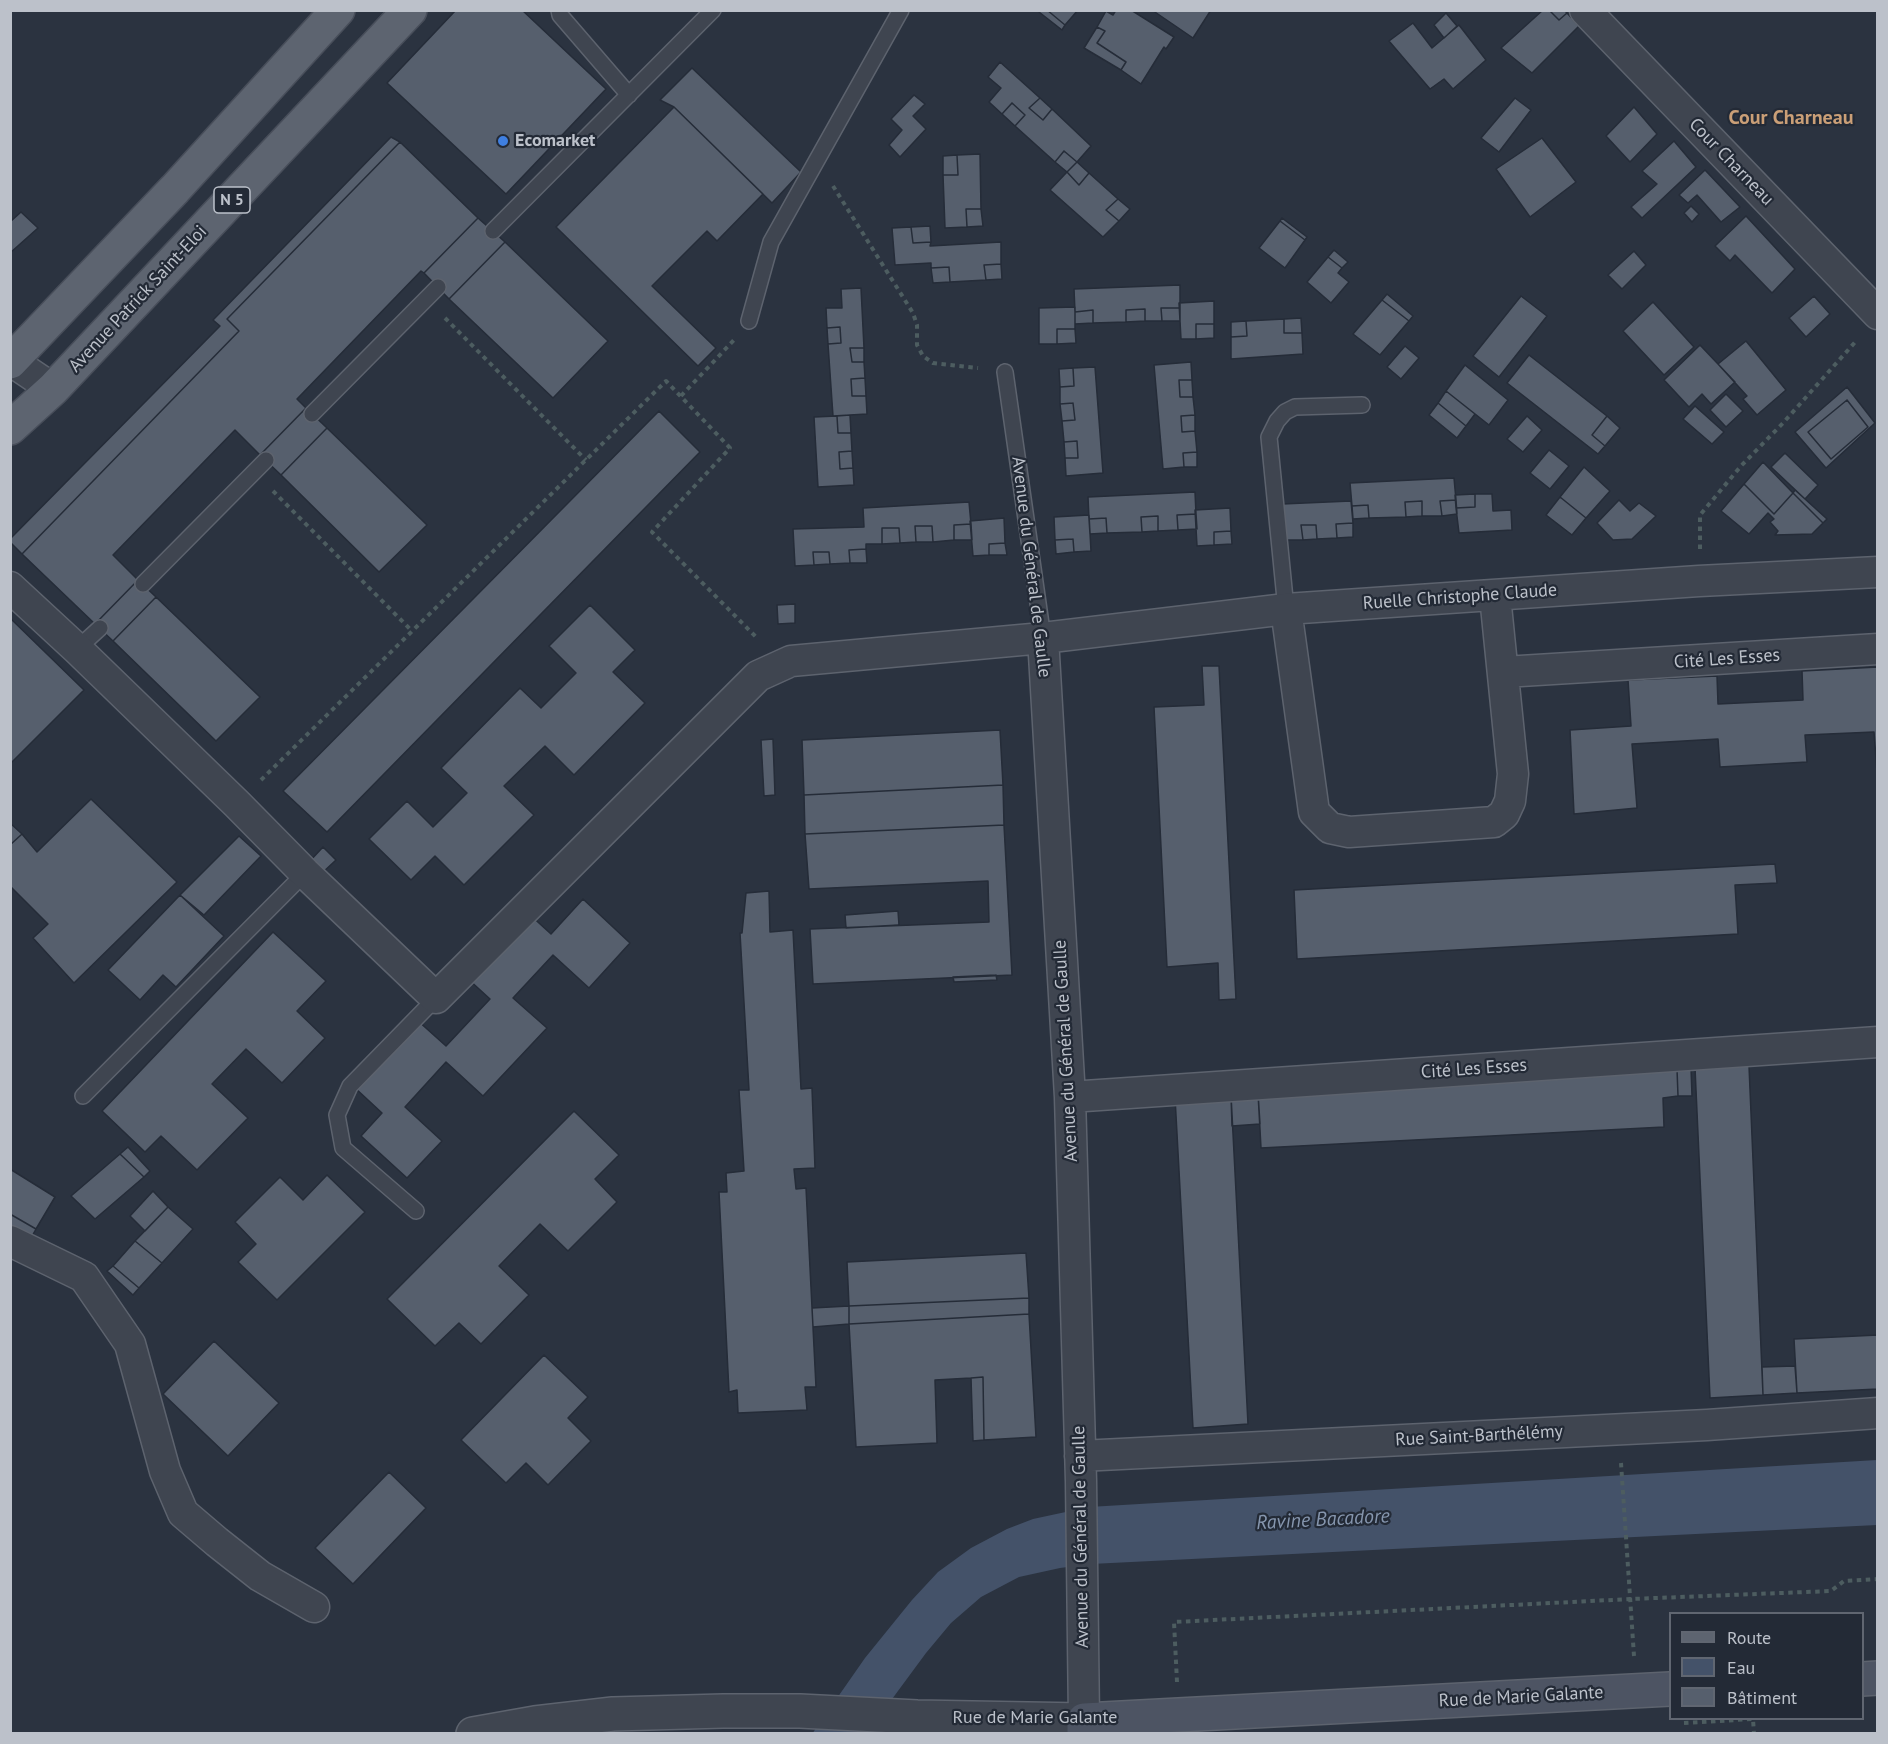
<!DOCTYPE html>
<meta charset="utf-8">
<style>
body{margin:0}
#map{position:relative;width:1888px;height:1744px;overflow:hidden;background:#2b3340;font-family:"PT Sans",sans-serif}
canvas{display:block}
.frame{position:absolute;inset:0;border:12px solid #bcc1ca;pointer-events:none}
.legend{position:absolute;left:1669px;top:1612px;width:195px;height:108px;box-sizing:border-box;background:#232a36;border:2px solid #606671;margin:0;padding:8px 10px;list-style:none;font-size:18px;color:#bcc1ca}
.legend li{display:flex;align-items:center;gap:12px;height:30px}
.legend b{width:30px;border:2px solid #606671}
</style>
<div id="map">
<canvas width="1888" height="1744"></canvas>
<div class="frame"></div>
<ul class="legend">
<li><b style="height:8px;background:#5d6470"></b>Route</li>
<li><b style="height:16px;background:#445269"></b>Eau</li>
<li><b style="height:16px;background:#565f6d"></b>Bâtiment</li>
</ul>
</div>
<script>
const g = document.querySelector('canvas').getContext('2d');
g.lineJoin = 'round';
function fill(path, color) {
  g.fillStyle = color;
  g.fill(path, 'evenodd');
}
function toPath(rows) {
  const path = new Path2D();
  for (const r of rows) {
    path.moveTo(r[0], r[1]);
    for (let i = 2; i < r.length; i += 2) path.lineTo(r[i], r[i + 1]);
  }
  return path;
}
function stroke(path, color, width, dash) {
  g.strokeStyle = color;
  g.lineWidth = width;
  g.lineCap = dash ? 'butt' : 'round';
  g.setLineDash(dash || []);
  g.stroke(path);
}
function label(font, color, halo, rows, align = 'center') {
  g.font = font + ' "PT Sans",sans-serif';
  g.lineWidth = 4.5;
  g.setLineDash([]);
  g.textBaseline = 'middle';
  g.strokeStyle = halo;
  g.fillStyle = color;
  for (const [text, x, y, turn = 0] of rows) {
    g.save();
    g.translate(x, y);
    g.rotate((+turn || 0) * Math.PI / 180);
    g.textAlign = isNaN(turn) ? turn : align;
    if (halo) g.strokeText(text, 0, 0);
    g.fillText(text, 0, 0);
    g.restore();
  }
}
fill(toPath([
 [1877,1460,1877,1525,1091,1564,1060,1568,1019,1577,981,1597,951,1623,926,1653,867,1733,812,1734,865,1658,912,1600,938,1572,971,1548,1007,1529,1033,1519,1089,1507]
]), '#445269');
const building = toPath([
 [456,10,522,10,606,89,506,194,387,83,456,10],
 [1040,10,1047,10,1065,25,1062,30,1039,12,1040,10],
 [1047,10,1078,10,1065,25,1047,10],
 [1116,10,1131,10,1174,37,1166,49,1164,47,1141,84,1121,70,1126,62,1097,43,1105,31,1097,27,1106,11,1113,15,1116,10],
 [1152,10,1211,10,1193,38,1152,10],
 [1543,10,1549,10,1559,20,1567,13,1579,26,1532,73,1501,48,1543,10],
 [1549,10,1564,10,1567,13,1559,20,1549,10],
 [1446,13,1457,26,1444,38,1434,25,1446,13],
 [1413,23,1432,48,1459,25,1486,60,1453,89,1444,79,1430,89,1389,41,1413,23],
 [1097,27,1105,31,1097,43,1126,62,1121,70,1084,48,1097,27],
 [1000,62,1040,98,1029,108,1043,120,1052,109,1091,146,1077,162,1064,151,1055,162,1015,126,1025,115,1012,103,1002,114,989,102,1001,88,988,77,1000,62],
 [692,68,801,172,772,203,674,107,660,100,692,68],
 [914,95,925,104,913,116,926,129,900,157,889,145,902,130,891,119,914,95],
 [1040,98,1052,109,1043,120,1029,108,1040,98],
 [1515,98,1531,110,1499,152,1481,138,1515,98],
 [1012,103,1025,115,1015,126,1002,114,1012,103],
 [674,107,763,194,717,241,707,231,652,286,716,348,698,366,556,227,674,107],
 [1634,107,1657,134,1630,162,1606,136,1634,107],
 [391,137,400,142,227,319,239,331,22,554,10,542,10,539,220,326,213,320,391,137],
 [1542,138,1576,182,1530,217,1496,169,1542,138],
 [1674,141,1696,167,1642,218,1631,207,1657,184,1642,171,1674,141],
 [400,142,478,218,424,273,421,271,297,399,306,408,260,455,235,430,113,555,138,580,95,624,22,554,239,331,227,319,400,142],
 [1064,151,1077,162,1067,172,1055,162,1064,151],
 [980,154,981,209,966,209,967,227,945,228,943,175,958,175,957,155,980,154],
 [957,155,958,175,943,175,943,156,957,155],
 [1077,162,1089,173,1079,185,1067,172,1077,162],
 [1705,170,1740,207,1721,222,1697,195,1688,203,1679,195,1705,170],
 [1067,172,1079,185,1089,173,1118,199,1106,210,1119,221,1103,237,1050,190,1067,172],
 [1118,199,1130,209,1119,221,1106,210,1118,199],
 [1691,206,1699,214,1692,222,1684,213,1691,206],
 [966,209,981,209,983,226,967,227,966,209],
 [21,212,38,228,10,253,10,222,21,212],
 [1746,216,1795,269,1772,293,1735,255,1730,261,1715,246,1746,216],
 [478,218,505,242,449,299,424,273,478,218],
 [1282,218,1307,237,1305,240,1280,221,1282,218],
 [1280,221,1305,240,1285,268,1259,248,1280,221],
 [930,226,931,242,913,243,911,227,930,226],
 [911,227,913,243,931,242,930,246,1001,242,1001,264,984,265,986,280,950,282,949,267,931,268,931,263,895,265,892,228,911,227],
 [505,242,608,341,553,398,449,299,505,242],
 [1334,250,1348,262,1342,268,1328,257,1334,250],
 [1634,251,1646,265,1622,289,1608,275,1634,251],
 [1328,257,1342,268,1338,273,1349,282,1331,303,1307,282,1328,257],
 [1001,264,1002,279,986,280,984,265,1001,264],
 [949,267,950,282,933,283,931,268,949,267],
 [1180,285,1180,308,1161,308,1162,321,1145,321,1145,309,1126,310,1126,322,1093,323,1093,310,1075,312,1074,289,1180,285],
 [861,288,864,348,850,348,852,362,864,362,865,378,851,379,852,396,866,396,867,414,833,416,828,344,841,343,840,327,827,328,826,308,842,308,841,289,861,288],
 [1387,294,1413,316,1409,321,1382,300,1387,294],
 [1521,296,1547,316,1499,377,1473,356,1521,296],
 [1814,296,1830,314,1806,337,1789,318,1814,296],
 [1382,300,1409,321,1380,355,1353,334,1382,300],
 [1214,301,1214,324,1196,324,1196,339,1181,339,1179,303,1214,301],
 [1653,302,1694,347,1664,375,1623,331,1653,302],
 [1075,307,1075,329,1057,329,1057,344,1039,344,1039,308,1075,307],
 [1161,308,1180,308,1180,321,1162,321,1161,308],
 [1145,309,1145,321,1126,322,1126,310,1145,309],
 [1093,310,1093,323,1075,324,1075,312,1093,310],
 [1301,318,1302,333,1284,333,1284,319,1301,318],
 [1284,319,1284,333,1302,333,1303,354,1231,359,1231,337,1247,336,1246,321,1284,319],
 [1246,321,1247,336,1231,337,1231,322,1246,321],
 [1196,324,1214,324,1214,338,1196,339,1196,324],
 [840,327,841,343,828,344,827,328,840,327],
 [1057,329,1075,329,1076,343,1057,344,1057,329],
 [1746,341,1786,390,1757,415,1743,399,1747,396,1718,364,1746,341],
 [1700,345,1735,382,1711,404,1702,394,1689,407,1664,380,1700,345],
 [1405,346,1419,358,1401,379,1387,367,1405,346],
 [850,348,864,348,864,362,852,362,850,348],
 [1529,355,1607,416,1592,435,1605,446,1598,454,1507,383,1529,355],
 [1191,362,1192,380,1179,380,1180,397,1193,397,1195,415,1181,416,1182,432,1195,431,1197,452,1183,453,1184,467,1163,469,1154,365,1191,362],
 [1465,365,1508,400,1489,425,1446,391,1465,365],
 [1095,367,1103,473,1066,476,1065,458,1078,458,1077,441,1064,442,1062,421,1075,420,1073,403,1060,404,1060,387,1074,386,1073,368,1095,367],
 [1073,368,1074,386,1060,387,1059,369,1073,368],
 [865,378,866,396,852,396,851,379,865,378],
 [1179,380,1192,380,1193,397,1180,397,1179,380],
 [1847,387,1875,423,1826,468,1795,432,1847,387],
 [1847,400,1868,427,1831,459,1808,432,1847,400],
 [1446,391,1475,414,1466,426,1438,403,1446,391],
 [1726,394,1743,411,1726,427,1710,410,1726,394],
 [1847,400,1868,427,1831,459,1808,432,1847,400],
 [1073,403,1075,420,1062,421,1060,404,1073,403],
 [1438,403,1466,426,1457,438,1429,415,1438,403],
 [1695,406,1724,432,1712,444,1683,419,1695,406],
 [306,408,327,428,281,475,260,455,306,408],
 [659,411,700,452,327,832,283,791,659,411],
 [850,415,851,433,838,433,837,416,850,415],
 [1195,415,1195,431,1182,432,1181,416,1195,415],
 [837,416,838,433,851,433,852,451,839,452,840,469,853,468,854,485,818,487,814,417,837,416],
 [1527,416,1542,430,1523,452,1507,439,1527,416],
 [1607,416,1620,428,1605,446,1592,435,1607,416],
 [327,428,427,525,379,572,281,475,327,428],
 [1077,441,1078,458,1065,458,1064,442,1077,441],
 [1549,450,1569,466,1550,489,1530,473,1549,450],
 [852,451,853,468,840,469,839,452,852,451],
 [1197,452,1197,467,1184,467,1183,453,1197,452],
 [1785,453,1818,485,1805,499,1771,467,1785,453],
 [1763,462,1793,493,1774,514,1744,484,1763,462],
 [1584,467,1610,491,1586,518,1560,497,1584,467],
 [1454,478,1456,500,1440,501,1442,516,1422,516,1422,501,1405,502,1406,517,1369,518,1368,505,1352,506,1350,483,1454,478],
 [1744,484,1774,514,1793,493,1823,523,1812,534,1775,535,1778,531,1770,522,1774,519,1768,513,1749,534,1721,511,1744,484],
 [1795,490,1805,499,1827,519,1823,523,1793,493,1795,490],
 [1195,492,1196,514,1177,515,1178,530,1158,531,1158,516,1141,517,1142,532,1107,533,1106,518,1089,519,1088,497,1195,492],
 [1475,494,1492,494,1493,511,1511,510,1512,530,1459,533,1456,508,1475,507,1475,494],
 [1475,494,1475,507,1456,508,1455,495,1475,494],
 [1560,497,1586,518,1572,535,1546,515,1560,497],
 [1456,500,1457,514,1442,516,1440,501,1456,500],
 [1619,500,1630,511,1639,503,1656,516,1632,539,1613,540,1597,523,1619,500],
 [1351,501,1353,523,1336,524,1337,538,1317,539,1316,525,1301,525,1303,540,1285,540,1282,504,1351,501],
 [1422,501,1422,516,1406,517,1405,502,1422,501],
 [969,502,971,524,954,525,954,540,933,542,932,526,915,526,916,542,900,543,899,528,882,528,882,544,866,544,866,549,849,550,850,563,830,564,829,552,813,552,814,565,795,566,793,529,864,527,863,508,969,502],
 [1368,505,1369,518,1353,519,1352,506,1368,505],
 [1230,508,1231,531,1214,532,1214,545,1197,546,1195,510,1230,508],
 [1196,514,1197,529,1178,530,1177,515,1196,514],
 [1089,515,1091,551,1074,552,1073,539,1055,540,1054,517,1089,515],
 [1158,516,1158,531,1142,532,1141,517,1158,516],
 [1004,518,1005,543,989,544,989,555,973,556,970,521,1004,518],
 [1106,518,1107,533,1090,534,1089,519,1106,518],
 [1353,523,1353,537,1337,538,1336,524,1353,523],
 [971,524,972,540,954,540,954,525,971,524],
 [1301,525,1316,525,1317,539,1303,540,1301,525],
 [915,526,932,526,933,542,916,542,915,526],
 [882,528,899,528,900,543,882,544,882,528],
 [1231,531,1232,544,1214,545,1214,532,1231,531],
 [1073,539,1074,552,1056,554,1055,540,1073,539],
 [1005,543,1007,555,989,555,989,544,1005,543],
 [866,549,867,563,850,563,849,550,866,549],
 [813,552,829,552,830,564,814,565,813,552],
 [138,580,156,597,113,641,95,624,138,580],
 [156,597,260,697,216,741,113,641,156,597],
 [795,604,795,623,778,624,777,605,795,604],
 [590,605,635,650,613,672,645,703,574,775,545,746,504,786,534,815,464,885,435,856,411,880,369,839,407,801,433,827,467,793,441,768,520,688,541,708,576,673,549,646,590,605],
 [10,618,84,690,10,764,10,618],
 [1202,666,1219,666,1236,999,1219,1000,1218,963,1167,967,1154,707,1204,705,1202,666],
 [1878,667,1878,785,1874,732,1805,735,1807,762,1720,767,1718,739,1632,744,1637,808,1574,814,1570,730,1631,726,1628,680,1717,676,1718,704,1803,700,1802,671,1878,667],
 [1000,730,1003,785,804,795,802,740,1000,730],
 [773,739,775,795,764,796,761,740,773,739],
 [1003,785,1004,825,805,834,804,795,1003,785],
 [91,799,177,882,74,983,33,938,48,924,10,886,10,845,22,834,37,852,91,799],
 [10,823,22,834,10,845,10,823],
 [1004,825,1012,975,813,984,810,929,989,922,988,881,809,889,805,834,1004,825],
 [239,836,261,856,204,915,180,895,239,836],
 [323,847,336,860,321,874,309,862,323,847],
 [1775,864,1777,883,1735,885,1738,934,1297,959,1294,890,1775,864],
 [769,891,770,932,793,930,801,1089,812,1088,815,1168,794,1169,796,1189,806,1188,816,1387,805,1387,807,1410,738,1413,737,1390,729,1392,719,1192,727,1192,726,1173,744,1171,739,1090,749,1090,740,933,742,933,746,893,769,891],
 [180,895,224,936,176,987,163,975,140,1000,108,970,180,895],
 [583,899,630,943,589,988,553,955,513,998,547,1028,483,1096,446,1062,405,1107,442,1141,407,1178,361,1136,382,1113,354,1087,417,1020,446,1046,490,999,467,978,528,913,551,934,583,899],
 [898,911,899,925,846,928,845,915,898,911],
 [273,932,326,981,297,1011,325,1038,282,1083,246,1049,212,1084,248,1118,197,1170,161,1136,145,1152,102,1111,273,932],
 [996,975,997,980,954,982,953,977,996,975],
 [1749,1066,1763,1395,1710,1398,1695,1068,1749,1066],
 [1691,1068,1692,1096,1678,1096,1677,1069,1691,1068],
 [1677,1069,1678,1096,1663,1098,1664,1127,1261,1148,1258,1093,1677,1069],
 [1258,1093,1260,1124,1232,1126,1231,1095,1258,1093],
 [1231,1095,1248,1424,1193,1428,1175,1097,1231,1095],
 [574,1111,619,1155,595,1179,617,1202,568,1251,540,1224,499,1266,529,1295,481,1344,459,1323,435,1346,387,1299,574,1111],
 [128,1147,150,1171,144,1177,120,1154,128,1147],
 [120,1154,144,1177,95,1219,71,1196,120,1154],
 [10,1169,55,1197,36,1229,10,1214,10,1169],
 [327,1175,365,1212,277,1300,238,1262,256,1244,235,1222,280,1177,303,1200,327,1175],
 [153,1191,168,1207,145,1231,130,1216,153,1191],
 [168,1207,193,1229,162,1263,135,1241,168,1207],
 [10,1214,36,1229,31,1238,10,1226,10,1214],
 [135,1241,162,1263,139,1288,113,1266,135,1241],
 [1026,1253,1029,1298,849,1306,847,1262,1026,1253],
 [113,1266,139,1288,133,1295,107,1271,113,1266],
 [1029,1298,1029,1314,849,1324,849,1306,1029,1298],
 [849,1306,849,1324,813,1327,812,1308,849,1306],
 [1029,1314,1036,1437,984,1440,983,1377,971,1378,935,1380,937,1443,856,1447,849,1324,1029,1314],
 [1878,1335,1878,1389,1797,1393,1794,1339,1878,1335],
 [214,1341,279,1403,228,1456,163,1394,214,1341],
 [544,1355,588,1397,568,1418,591,1441,548,1485,526,1463,506,1483,461,1440,544,1355],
 [1795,1366,1797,1393,1763,1395,1762,1367,1795,1366],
 [983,1377,984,1440,973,1441,971,1378,983,1377],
 [389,1472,426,1508,353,1584,315,1548,389,1472]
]);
fill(building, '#565f6d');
stroke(building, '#252c38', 1.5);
const service = toPath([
 [559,10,560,15,629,95],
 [493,231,713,10],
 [749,321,771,242,901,10],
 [1005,372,1043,638],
 [312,414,438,287],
 [143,584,266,460],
 [1286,609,1269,437,1277,421,1285,412,1295,407,1362,405],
 [77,649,100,628],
 [83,1096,305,873],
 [416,1211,343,1148,337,1115,350,1086,436,998]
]);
const minor = toPath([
 [1585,10,1878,314],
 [10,360,53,389],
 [10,587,77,649,237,804,305,873,436,998,758,676,791,661,1043,638,1286,609,1699,581,1878,572],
 [1286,609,1314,812,1330,828,1349,832,1494,822,1504,814,1510,801,1513,774,1495,596],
 [1043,638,1070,1097,1081,1481,1084,1720],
 [1504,672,1878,649],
 [1070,1097,1878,1042],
 [10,1241,84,1277,130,1344,165,1471,183,1513,217,1542,260,1576,314,1607],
 [1080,1456,1707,1425,1878,1413]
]);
const tertiary = toPath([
 [473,1734,535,1723,613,1714,723,1711,800,1711,917,1717,1084,1720]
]);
const secondary = toPath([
 [1862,1679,1878,1678],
 [1084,1734,1084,1720,1670,1689]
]);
const primary = toPath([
 [10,362,175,189,338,10],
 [10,428,53,389,410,10]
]);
stroke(service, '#5d636e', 18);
stroke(minor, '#5d636e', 33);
stroke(tertiary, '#5d636e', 36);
stroke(secondary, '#5d636e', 36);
stroke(primary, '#484e5a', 36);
stroke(toPath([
 [833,186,913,313,917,325,917,345,923,356,933,363,978,368],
 [445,318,586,460],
 [681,396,734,340],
 [273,491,412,631],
 [1700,549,1700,515,1741,466,1783,423,1857,340],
 [261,780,666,381,730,448,652,532,757,638],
 [1621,1463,1634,1656],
 [1177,1682,1174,1622,1631,1599,1831,1591,1844,1581,1878,1579],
 [1684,1723,1753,1719,1754,1734]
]), '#4d5d60', 4, [4.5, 4.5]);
stroke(service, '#3f4550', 15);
stroke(minor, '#3f4550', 30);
stroke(tertiary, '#3f4550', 33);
stroke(secondary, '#4d5463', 33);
stroke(primary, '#5d6470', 33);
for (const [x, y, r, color] of [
 [503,141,6,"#3f7fe0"]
]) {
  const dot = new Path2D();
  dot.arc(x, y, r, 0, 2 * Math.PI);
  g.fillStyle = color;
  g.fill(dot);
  stroke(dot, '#232a36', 2);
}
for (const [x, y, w] of [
 [232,200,36]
]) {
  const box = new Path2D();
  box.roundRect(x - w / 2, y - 13, w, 26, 4.5);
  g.fillStyle = '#232a36';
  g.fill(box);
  stroke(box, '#bcc1ca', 1.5);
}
label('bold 16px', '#bcc1ca', null, [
 ["N 5",232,200]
]);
label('bold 18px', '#bcc1ca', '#232a36', [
 ["Ecomarket",515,141]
], 'left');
label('18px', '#bcc1ca', '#232a36', [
 ["Cour Charneau",1731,162,46],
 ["Avenue Patrick Saint-Eloi",138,299,-47],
 ["Avenue du Général de Gaulle",1031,567,83],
 ["Ruelle Christophe Claude",1460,597,-4],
 ["Cité Les Esses",1727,659,-4],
 ["Avenue du Général de Gaulle",1066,1051,-93],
 ["Cité Les Esses",1474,1069,-4],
 ["Rue Saint-Barthélémy",1479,1436,-3],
 ["Avenue du Général de Gaulle",1081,1537,-91],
 ["Rue de Marie Galante",1521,1697,-3],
 ["Rue de Marie Galante",1035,1718]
]);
label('bold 20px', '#ca9f77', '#232a36', [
 ["Cour Charneau",1791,118]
]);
label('italic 20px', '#8696ae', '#232a36', [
 ["Ravine Bacadore",1323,1520,-3]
]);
</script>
